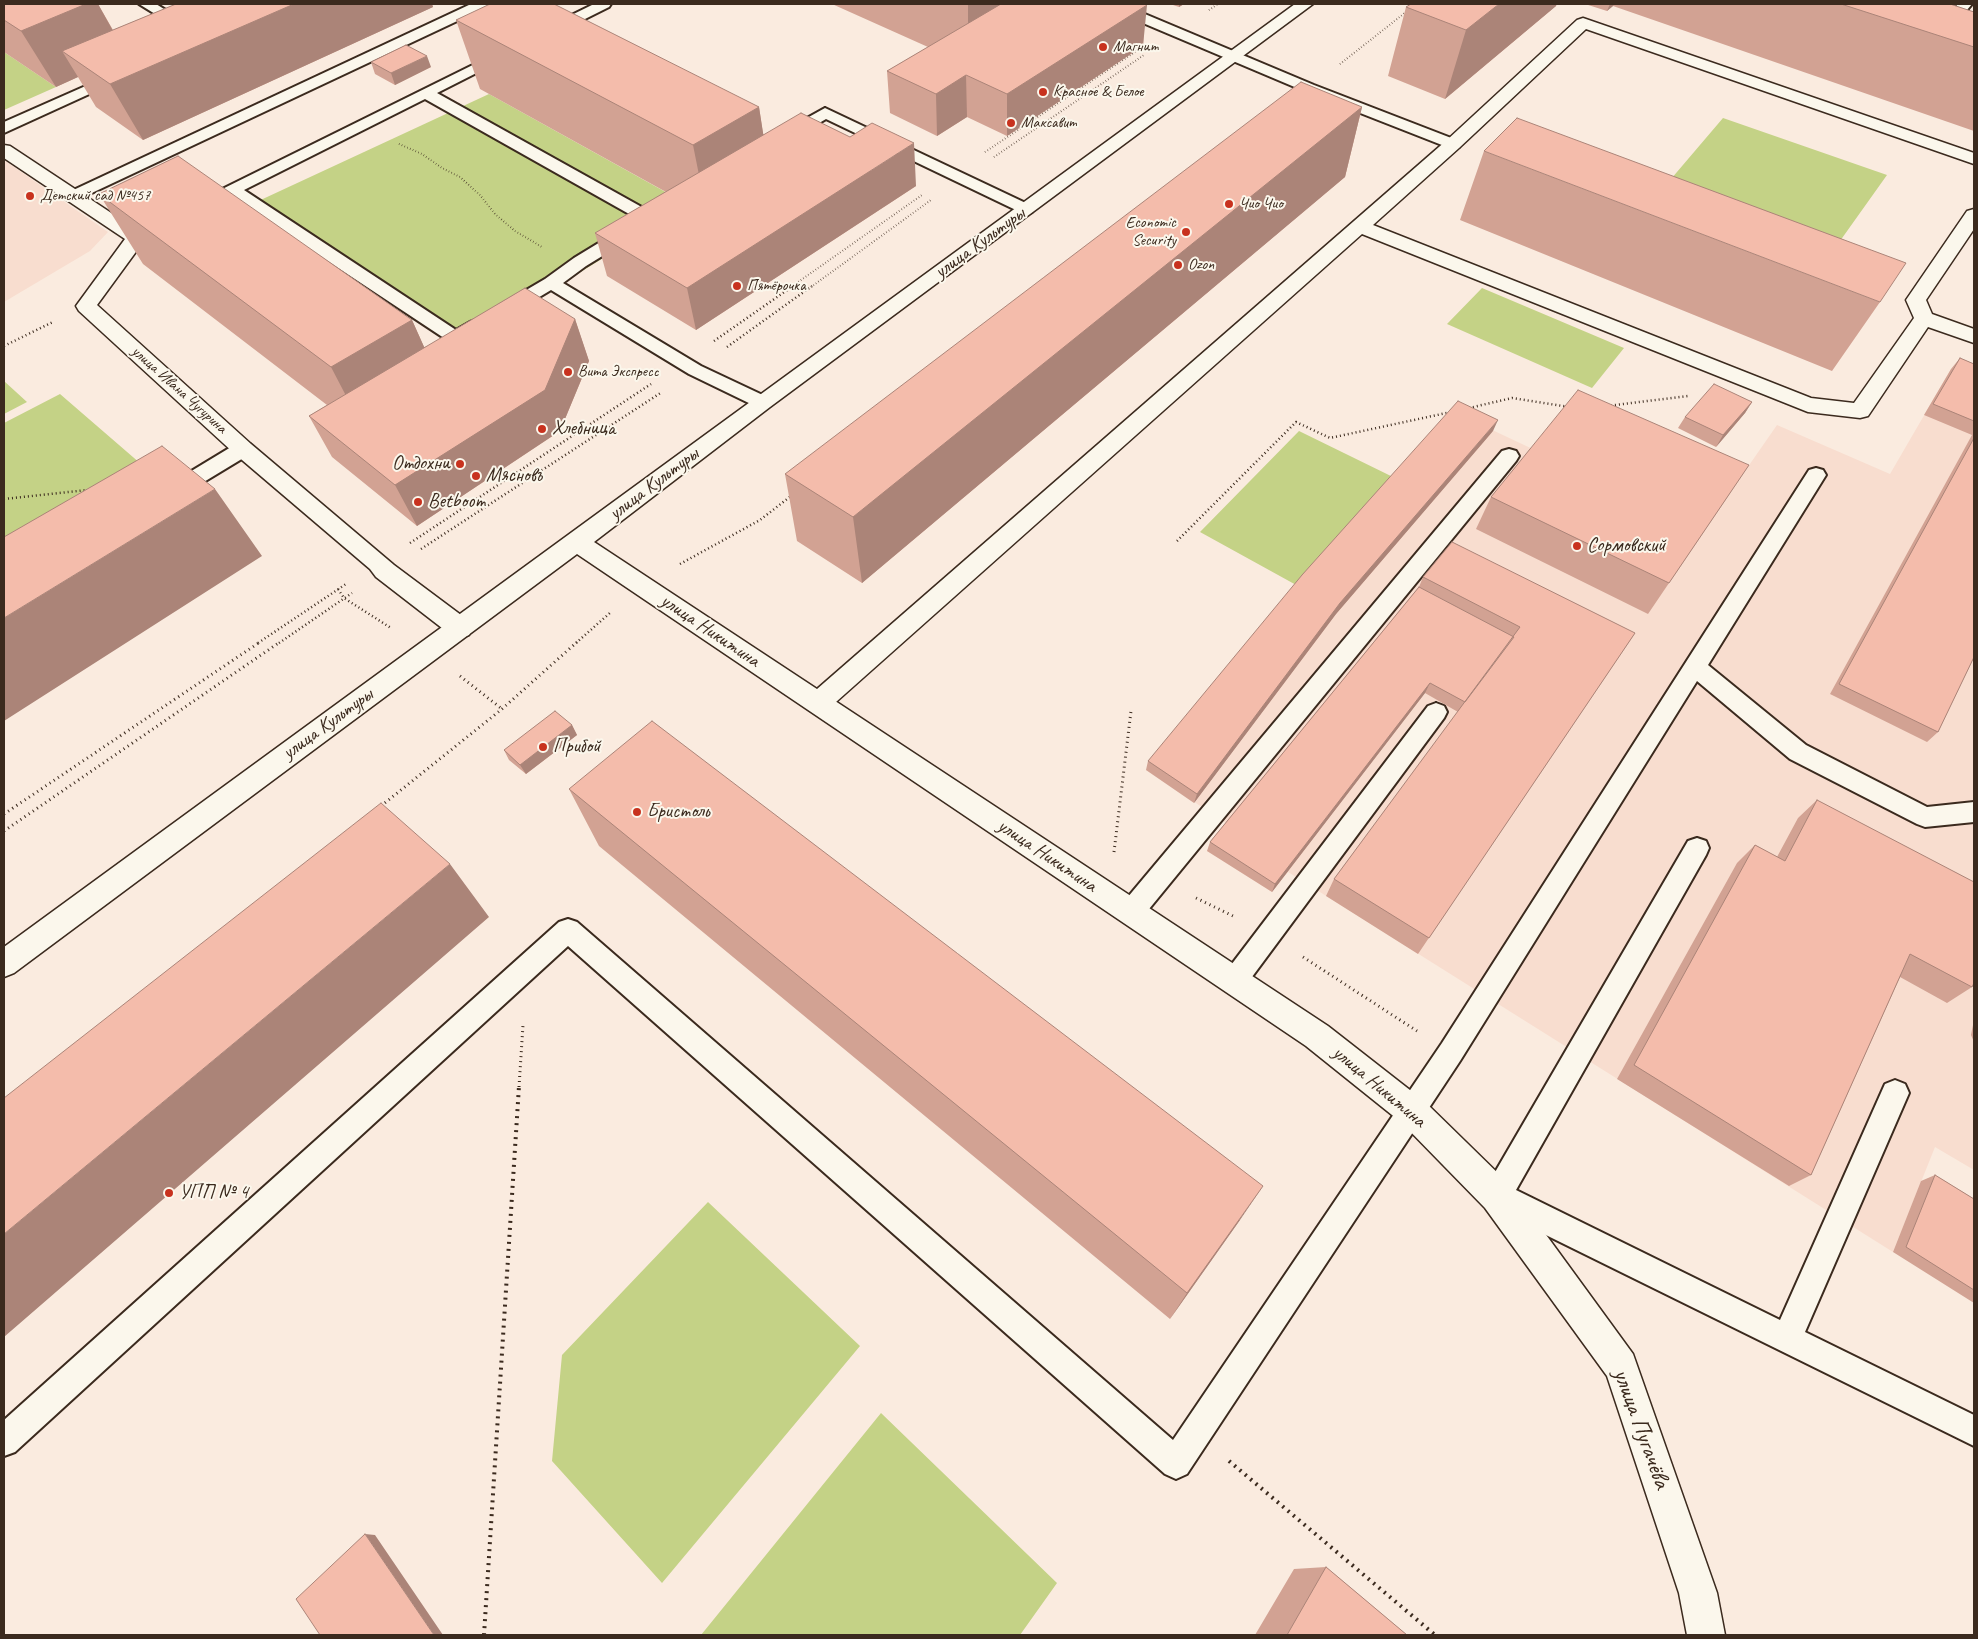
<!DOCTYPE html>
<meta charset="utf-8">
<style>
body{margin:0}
#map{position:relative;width:1978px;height:1639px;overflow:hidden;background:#faebdf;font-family:Caveat,sans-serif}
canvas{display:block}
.frame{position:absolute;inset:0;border:5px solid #3b2a1e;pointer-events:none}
</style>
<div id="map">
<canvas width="1978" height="1639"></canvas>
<div class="frame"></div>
</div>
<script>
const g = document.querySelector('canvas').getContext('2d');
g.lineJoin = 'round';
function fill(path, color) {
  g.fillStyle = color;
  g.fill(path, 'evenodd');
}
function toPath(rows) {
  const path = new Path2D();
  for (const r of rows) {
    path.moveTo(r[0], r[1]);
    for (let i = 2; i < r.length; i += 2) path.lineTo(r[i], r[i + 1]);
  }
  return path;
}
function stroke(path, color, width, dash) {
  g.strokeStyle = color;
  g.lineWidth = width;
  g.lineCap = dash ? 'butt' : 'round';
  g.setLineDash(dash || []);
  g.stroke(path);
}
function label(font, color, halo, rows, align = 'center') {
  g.font = font + ' Caveat,sans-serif';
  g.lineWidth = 4;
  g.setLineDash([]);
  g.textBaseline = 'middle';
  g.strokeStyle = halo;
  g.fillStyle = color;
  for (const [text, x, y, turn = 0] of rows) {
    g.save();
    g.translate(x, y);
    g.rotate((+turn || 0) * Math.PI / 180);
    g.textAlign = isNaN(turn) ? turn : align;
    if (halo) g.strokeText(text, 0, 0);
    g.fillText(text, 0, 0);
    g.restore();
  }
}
fill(toPath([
 [4,160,108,232,90,251,4,302],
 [1951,369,1974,378,1974,1170,1935,1147,1893,1252,1288,872,1272,892,1207,851,1229,825,1146,770,1454,412,1539,452,1727,497,1777,425,1890,474]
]), '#f8ddcf');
fill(toPath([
 [4,52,56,87,4,110],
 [489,94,689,205,461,346,252,204],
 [1723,118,1887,175,1840,241,1671,179],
 [1482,288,1624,348,1592,388,1447,324],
 [4,381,27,402,4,414],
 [60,394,141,464,4,542,4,423],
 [1299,431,1395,478,1298,586,1200,532],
 [708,1202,860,1346,662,1583,552,1461,562,1355],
 [881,1413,1057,1583,1020,1635,701,1635]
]), '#c4d286');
const lane = toPath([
 [139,4,156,4,193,27,191,30,186,31,181,30,139,4],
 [471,4,489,4,487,7,79,199,67,199,65,196,67,193,471,4],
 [594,4,611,4,609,7,555,34,550,35,545,34,543,31,545,28,594,4],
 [1103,4,1121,4,1314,85,1459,141,1461,144,1459,147,1447,147,1304,91,1105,7,1103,4],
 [1958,4,1972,4,1946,35,1936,35,1934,32,1936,29,1958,4],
 [501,51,506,52,508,55,506,58,437,93,656,215,658,219,656,223,586,266,563,283,701,366,769,398,771,402,769,406,762,408,755,406,689,374,551,290,511,314,505,316,499,314,496,310,499,306,545,279,574,258,638,219,425,99,244,190,456,330,470,322,476,320,482,322,485,326,482,330,462,342,456,344,450,342,231,197,200,211,194,209,192,206,194,203,501,51],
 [115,73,120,74,122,77,120,80,4,133,4,122,115,73],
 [825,108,1032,206,1034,209,1032,212,1026,214,1020,212,826,119,792,139,780,139,778,136,780,133,825,108],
 [243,442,250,444,253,449,250,454,179,497,172,499,165,497,162,492,165,487,236,444,243,442],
 [1509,449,1516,451,1519,456,1516,461,1140,920,1131,923,1122,920,1119,912,1122,904,1502,451,1509,449],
 [1816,468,1823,470,1826,475,1708,665,1806,745,1927,807,1974,802,1974,822,1925,827,1917,824,1790,759,1697,681,1460,1061,1187,1474,1176,1479,1165,1474,568,946,15,1452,4,1456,4,1420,559,922,568,919,577,922,1173,1440,1442,1043,1809,470,1816,468],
 [1436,703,1444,706,1447,712,1444,718,1243,989,1234,993,1225,989,1221,981,1225,973,1428,706,1436,703],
 [1697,838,1706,841,1709,848,1706,855,1516,1190,1780,1320,1885,1084,1895,1080,1905,1084,1909,1093,1805,1332,1974,1415,1974,1446,1487,1206,1483,1196,1487,1186,1688,841,1697,838]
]);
const street = toPath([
 [1583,18,1974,153,1974,164,1586,29,1459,148,1373,225,1811,398,1854,403,1914,318,1906,300,1967,211,1974,209,1974,229,1926,300,1932,314,1974,329,1974,343,1928,327,1868,416,1860,418,1808,412,1362,234,827,710,818,713,809,710,805,703,809,696,1447,140,1577,20,1583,18],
 [4,145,10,146,143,234,146,238,97,305,251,444,394,565,469,621,472,628,469,635,460,638,451,635,376,577,370,569,235,454,79,311,76,306,125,239,4,158,4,145]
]);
const secondary = toPath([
 [1295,4,1313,4,770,407,594,542,1328,1026,1424,1101,1509,1184,1633,1354,1717,1593,1725,1635,1687,1635,1679,1593,1607,1376,1485,1208,1402,1123,1306,1046,577,554,14,973,4,977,4,947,1295,4]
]);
stroke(lane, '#3b2a1e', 4);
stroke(street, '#3b2a1e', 3);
stroke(secondary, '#3b2a1e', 3);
stroke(toPath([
 [1209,10,1218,4],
 [1340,64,1406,12],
 [399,144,422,154,442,168,460,177,480,195,495,214,515,231,542,247],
 [985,152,1135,52],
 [994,157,1144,55],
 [791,287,922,195],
 [811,287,931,200]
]), '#3b2a1e', 2, [0.5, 2.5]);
stroke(toPath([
 [714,341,793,286],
 [4,346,53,322],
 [727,347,812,286],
 [1607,406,1688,396],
 [1469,408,1512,398,1569,407],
 [4,499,87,490],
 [1177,541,1296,422,1330,438,1451,412],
 [410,543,651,384],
 [421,549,662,392],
 [680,564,760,520,791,496],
 [338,589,344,598,391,628],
 [258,643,346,584],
 [279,643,352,593],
 [576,643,611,612]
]), '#3b2a1e', 2.5, [1, 3]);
stroke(toPath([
 [460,676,502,709],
 [381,806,502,709,577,642],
 [4,814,260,642],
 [4,831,280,642],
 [1114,852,1131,711],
 [1196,898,1233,916],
 [1303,957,1417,1031],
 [519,1087,523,1025]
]), '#3b2a1e', 3, [1, 4]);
stroke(toPath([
 [1229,1461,1435,1635],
 [484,1635,519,1086]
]), '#3b2a1e', 4, [2, 5]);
fill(lane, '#fbf7ec');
fill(street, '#fbf7ec');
fill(secondary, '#fbf7ec');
fill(toPath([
 [4,4,98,4,113,30,176,4,432,4,433,7,143,140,96,107,78,77,56,87,4,52],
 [832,4,1145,4,1143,46,1007,136,967,117,937,136,890,113,887,71,928,47],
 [1170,4,1184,4,1179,7],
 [1585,4,1950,4,1974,12,1974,131,1613,6,1607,11],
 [1556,6,1445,99,1388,76,1406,7],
 [456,20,759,107,763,134,916,186,696,330,607,276,595,233,666,192,480,89],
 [371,62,431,67,395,85,375,74],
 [1362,107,1345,177,862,583,797,541,785,474],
 [1484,151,1880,302,1832,371,1460,220],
 [99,194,412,320,424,347,575,319,589,361,560,431,417,526,332,457,309,416,327,405,143,264],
 [1960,358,1974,364,1974,657,1938,732,1927,742,1830,694,1972,435,1924,415,1951,369],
 [1752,402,1745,413,1716,447,1678,428,1685,417],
 [1493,431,1336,614,1194,803,1146,770,1148,761],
 [1749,465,1648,614,1476,529,1491,497],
 [1423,577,1635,633,1418,954,1326,896,1334,879,1458,712,1425,693,1272,892,1207,851,1210,842,1419,587],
 [572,725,577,735,526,774,509,760,504,750],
 [569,789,1240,1220,1170,1319,599,846],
 [1817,800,1972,987,1947,1003,1900,977,1811,1175,1789,1186,1617,1079,1737,863,1755,845,1777,857,1798,818],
 [1974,1020,1974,1042,1971,1035],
 [1935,1175,1974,1199,1974,1303,1893,1252,1921,1181],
 [1326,1567,1407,1635,1255,1635,1294,1569]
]), '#d2a293');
fill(toPath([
 [86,4,98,4,127,56,62,51,78,77,56,87,21,31],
 [294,4,432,4,433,7,143,140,110,84],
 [968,4,1019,4,968,65],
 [1179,4,1184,4,1179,7],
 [1499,4,1557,4,1556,6,1445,99,1466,30],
 [1610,4,1614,4,1613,6,1607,11],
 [1147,5,1143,46,1007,136,1007,94],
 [427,56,431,67,395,85,391,73],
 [966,75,967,117,937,136,936,94],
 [759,107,770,177,707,215,693,145],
 [1362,107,1345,177,862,583,853,517],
 [914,143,916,186,696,330,687,288],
 [575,319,589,361,560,431,417,526,395,485],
 [412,320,443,389,367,436,331,367],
 [1752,402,1745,413,1716,447,1723,435],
 [1498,420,1493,431,1336,614,1194,803,1197,794,1340,603],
 [215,489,262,556,4,721,4,618],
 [1430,683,1425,693,1272,892,1275,884],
 [572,725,577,735,526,774,520,765],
 [450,864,489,917,4,1337,4,1234],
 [1263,1186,1240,1220,1170,1319,1187,1293],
 [365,1534,375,1535,443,1635,434,1635]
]), '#ab8478');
const building = toPath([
 [4,4,86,4,21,31,4,20,4,4],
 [176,4,294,4,110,84,62,51,176,4],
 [490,4,554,4,759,107,693,145,456,20,490,4],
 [1001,4,1145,4,1147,5,1007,94,966,75,936,94,887,71,1001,4],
 [1411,4,1499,4,1466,30,1406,7,1411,4],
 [1841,4,1950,4,1974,12,1974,47,1841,4],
 [406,45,427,56,391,73,371,62,406,45],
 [1301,82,1362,107,853,517,785,474,1301,82],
 [801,113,850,137,872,123,914,143,687,288,595,233,801,113],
 [1517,118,1906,263,1880,302,1484,151,1517,118],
 [178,156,412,320,331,367,99,194,178,156],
 [525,288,575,319,545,390,395,485,309,416,525,288],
 [1960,358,1974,364,1974,421,1933,404,1960,358],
 [1714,384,1752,402,1723,435,1685,417,1714,384],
 [1578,390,1749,465,1669,583,1491,497,1578,390],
 [1458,401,1498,420,1340,603,1197,794,1148,761,1302,575,1458,401],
 [1974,438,1974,657,1938,732,1839,684,1974,438],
 [162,446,215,489,4,618,4,537,162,446],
 [1452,542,1635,633,1429,938,1334,879,1520,627,1423,577,1452,542],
 [1419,587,1514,637,1465,702,1430,683,1275,884,1210,842,1419,587],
 [555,711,572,725,520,765,504,750,555,711],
 [652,721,1263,1186,1187,1293,569,789,652,721],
 [1817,800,1974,882,1974,983,1972,987,1910,954,1811,1175,1634,1065,1755,845,1785,861,1817,800],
 [381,803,450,864,4,1234,4,1098,381,803],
 [1935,1175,1974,1199,1974,1290,1906,1247,1935,1175],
 [365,1534,434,1635,320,1635,296,1599,365,1534],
 [1326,1567,1407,1635,1287,1635,1326,1567]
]);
fill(building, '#f4bcab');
stroke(building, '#ab8478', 1);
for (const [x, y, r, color] of [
 [1103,47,5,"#c8321e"],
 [1043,92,5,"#c8321e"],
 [1011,123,5,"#c8321e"],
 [30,196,5,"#c8321e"],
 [1229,204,5,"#c8321e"],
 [1186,232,5,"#c8321e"],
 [1178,265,5,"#c8321e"],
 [737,286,5,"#c8321e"],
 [568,372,5,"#c8321e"],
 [542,429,5,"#c8321e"],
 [460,464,5,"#c8321e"],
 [476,476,5,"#c8321e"],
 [418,502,5,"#c8321e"],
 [1577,546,5,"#c8321e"],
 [543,747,5,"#c8321e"],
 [637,812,5,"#c8321e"],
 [169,1193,5,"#c8321e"]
]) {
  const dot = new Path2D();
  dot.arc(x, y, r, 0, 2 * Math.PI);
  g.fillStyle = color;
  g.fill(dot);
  stroke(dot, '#fbf7ec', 2);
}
label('16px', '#3b2a1e', '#fbf7ec', [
 ["Магнит",1113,47],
 ["Красное & Белое",1053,92],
 ["Максавит",1021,123],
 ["Детский сад №457",40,196],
 ["Чио Чио",1239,204],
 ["Economic",1176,223,"right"],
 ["Security",1176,241,"right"],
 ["Ozon",1188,265],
 ["Пятёрочка",747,286],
 ["Вита Экспресс",578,372]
], 'left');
label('16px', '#3b2a1e', '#fbf7ec', [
 ["улица Ивана Чугурина",179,390,42]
]);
label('20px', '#3b2a1e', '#fbf7ec', [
 ["улица Культуры",980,243,-36],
 ["улица Культуры",654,484,-37],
 ["улица Никитина",710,631,34],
 ["улица Культуры",328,724,-36],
 ["улица Никитина",1047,856,34],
 ["улица Никитина",1379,1087,40]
]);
label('20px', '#3b2a1e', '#fbf7ec', [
 ["Хлебница",552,429],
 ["Отдохни",450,464,"right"],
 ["Мясновъ",486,476],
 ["Betboom",428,502],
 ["Сормовский",1587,546],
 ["Прибой",553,747],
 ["Бристоль",647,812],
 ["УПП № 4",179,1193]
], 'left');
label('24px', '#3b2a1e', '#fbf7ec', [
 ["улица Пугачёва",1641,1429,70]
]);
</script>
